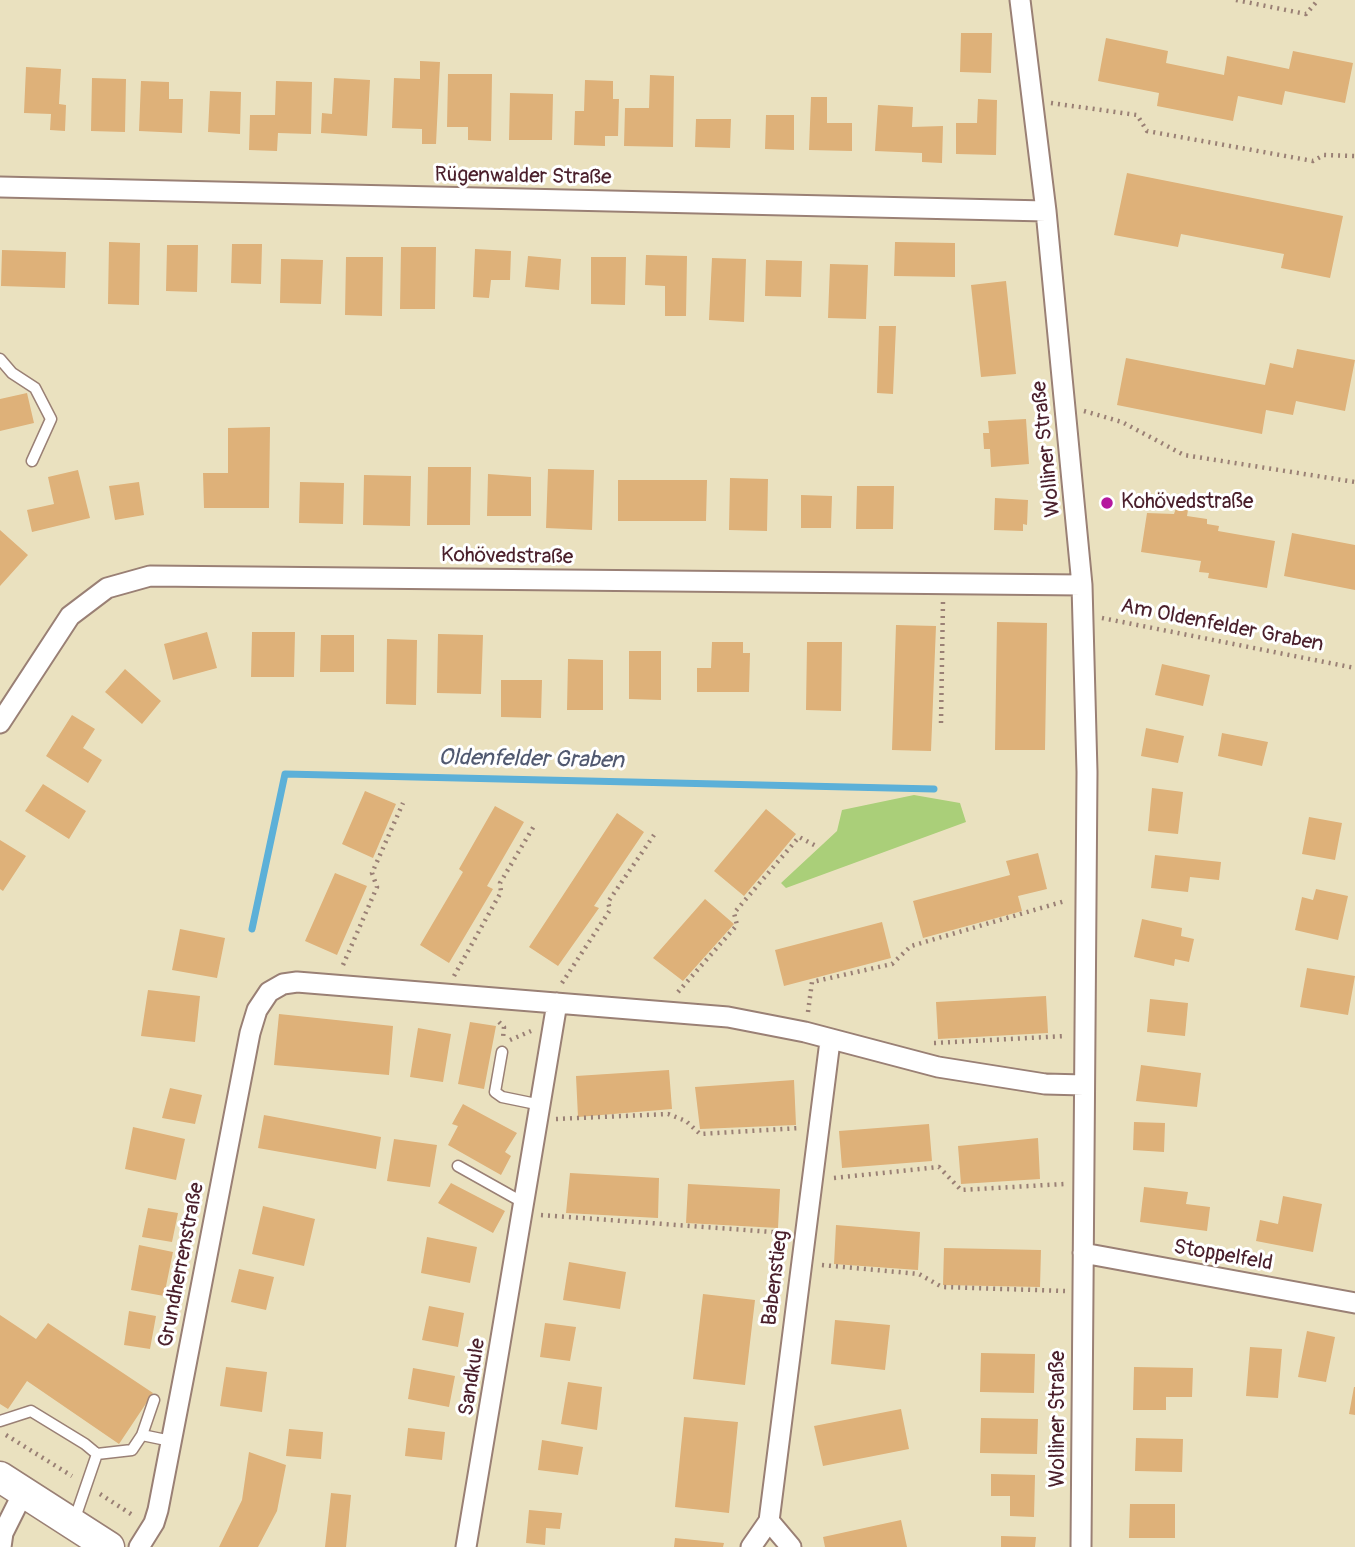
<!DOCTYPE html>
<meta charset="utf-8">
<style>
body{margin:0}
canvas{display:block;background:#eae1bf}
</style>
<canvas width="1355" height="1547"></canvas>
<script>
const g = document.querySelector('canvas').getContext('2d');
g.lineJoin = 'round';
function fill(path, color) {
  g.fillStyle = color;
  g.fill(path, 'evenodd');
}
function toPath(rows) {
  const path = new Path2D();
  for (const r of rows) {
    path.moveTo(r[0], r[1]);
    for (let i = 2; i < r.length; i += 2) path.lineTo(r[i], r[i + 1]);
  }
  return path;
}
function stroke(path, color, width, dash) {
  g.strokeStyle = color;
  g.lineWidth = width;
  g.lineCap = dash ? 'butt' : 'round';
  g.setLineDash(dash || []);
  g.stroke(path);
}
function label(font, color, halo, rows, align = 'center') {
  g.font = font + ' Pangolin,sans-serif';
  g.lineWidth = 6;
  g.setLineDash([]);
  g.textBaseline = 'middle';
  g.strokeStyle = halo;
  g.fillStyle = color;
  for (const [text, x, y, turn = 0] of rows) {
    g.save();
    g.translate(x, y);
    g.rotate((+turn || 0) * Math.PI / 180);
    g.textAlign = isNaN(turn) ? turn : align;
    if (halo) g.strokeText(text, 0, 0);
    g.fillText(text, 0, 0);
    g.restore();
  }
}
fill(toPath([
 [914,795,960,803,966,822,786,888,781,883,837,831,842,810]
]), '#aacf79');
stroke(toPath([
 [252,929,285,774,934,789]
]), '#5cb0d8', 7);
fill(toPath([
 [961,33,992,33,991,73,960,72],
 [1106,38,1168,51,1166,63,1224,75,1227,56,1289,69,1293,51,1353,63,1345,103,1285,91,1282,105,1238,96,1233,121,1157,106,1159,93,1098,81],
 [420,61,440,62,436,144,422,144,422,129,392,128,394,78,420,79],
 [26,67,61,69,59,104,66,105,65,131,50,130,51,114,24,113],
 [448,74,492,74,491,141,468,140,468,127,447,127],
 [650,75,674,76,673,147,624,146,625,108,649,108],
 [92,78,126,79,125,132,91,131],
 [334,78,370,80,367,136,321,133,322,113,332,114],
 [585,80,613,81,613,99,619,99,618,136,605,136,605,146,574,145,575,111,584,111],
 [141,81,169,82,169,99,183,99,182,133,139,131],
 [276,81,312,82,311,134,278,133,277,151,249,150,250,115,275,115],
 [210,91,241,92,240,134,208,132],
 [510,93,553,94,552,140,509,140],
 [811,97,827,97,827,123,852,123,852,151,809,150],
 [978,99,997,100,996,155,956,154,956,123,977,123],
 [878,105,913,107,912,127,943,126,942,163,922,162,922,153,875,151],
 [766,115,794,115,794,150,765,149],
 [696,119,731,119,730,148,695,147],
 [1127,173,1343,216,1330,278,1281,268,1284,254,1181,234,1178,247,1114,235],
 [109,242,140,243,139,305,108,304],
 [895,242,955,243,955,277,894,276],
 [232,244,262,244,261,284,231,283],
 [167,245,198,245,197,292,166,291],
 [401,247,436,247,435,309,400,309],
 [475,249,511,251,510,280,491,280,489,298,473,297],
 [2,250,66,252,65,288,1,286],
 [646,255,687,256,686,316,665,316,665,286,645,285],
 [528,256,561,259,559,290,525,287],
 [346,257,383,257,382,316,345,315],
 [591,257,626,257,625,305,591,304],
 [712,258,746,259,744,322,709,320],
 [281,259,323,260,321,304,280,303],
 [766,260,802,261,801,297,765,296],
 [830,264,868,265,866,319,828,318],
 [1006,281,1016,374,981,377,971,285],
 [879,326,896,326,893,394,877,393],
 [1297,349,1355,360,1345,411,1296,401,1293,415,1266,410,1262,434,1117,405,1126,358,1265,385,1270,363,1293,368],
 [27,393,34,423,0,431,0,399],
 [1026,419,1029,464,991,467,990,449,984,449,983,433,989,433,988,421],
 [270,427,269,508,204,508,203,473,228,473,228,428],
 [428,467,471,467,470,525,427,525],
 [548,469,594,470,592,530,546,528],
 [78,470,90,518,32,532,27,510,54,504,48,477],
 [488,474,531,477,531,516,487,516],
 [364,475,411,476,410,526,363,525],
 [730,478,768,479,767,531,729,530],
 [618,480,707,480,706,521,618,521],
 [139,482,144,515,115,520,109,486],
 [300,482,344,483,343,524,299,523],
 [857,486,894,486,893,529,856,529],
 [801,495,832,496,831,528,801,528],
 [995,498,1028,500,1027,525,1023,524,1023,531,994,530],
 [1176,508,1188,510,1187,516,1207,519,1207,524,1219,526,1218,531,1275,541,1267,588,1208,578,1209,573,1199,572,1201,561,1141,552,1147,513,1174,514],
 [0,530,28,555,0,586],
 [1292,533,1355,545,1355,590,1284,576],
 [997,622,1047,623,1045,750,995,750],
 [896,625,936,626,931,751,892,750],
 [207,632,217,668,173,680,164,644],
 [252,632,295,632,294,677,251,677],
 [438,634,483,635,481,694,437,693],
 [321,635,354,635,354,672,320,672],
 [387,639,417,640,416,705,386,704],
 [712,642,743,642,743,653,750,653,749,692,697,692,697,668,711,668],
 [807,642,842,642,841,711,806,710],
 [629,651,661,651,661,700,629,699],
 [568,659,603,660,603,710,567,710],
 [1162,664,1210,675,1203,706,1155,695],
 [125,669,161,701,142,724,105,692],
 [501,680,542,680,541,718,501,717],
 [72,715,95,729,83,748,102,760,88,783,46,756],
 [1146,728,1184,736,1178,763,1141,756],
 [1222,733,1268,742,1262,766,1218,756],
 [43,784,86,811,69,839,25,811],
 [1152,788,1183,792,1178,834,1148,831],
 [365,791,396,804,373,858,342,844],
 [495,806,524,822,487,886,493,889,449,963,420,945,463,872,459,869],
 [766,809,796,834,744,896,714,871],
 [617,813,644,832,594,906,599,908,558,966,529,947],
 [1309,817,1342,823,1335,860,1302,854],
 [0,840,26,856,3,891,0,889],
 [1038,853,1047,889,1018,896,1022,911,923,938,913,901,1010,875,1006,861],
 [1155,855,1221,862,1219,880,1190,877,1188,892,1151,888],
 [335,873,367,886,337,955,305,941],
 [1316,889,1348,896,1338,940,1295,930,1302,897,1313,900],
 [705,899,734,924,683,981,653,958],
 [1142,919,1182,928,1181,936,1194,939,1189,962,1175,959,1174,966,1134,957],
 [882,922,891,958,784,986,775,950],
 [180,929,225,938,217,978,172,970],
 [1307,968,1355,976,1348,1015,1300,1007],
 [148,990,200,996,195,1042,141,1036],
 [1046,996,1048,1033,938,1039,936,1002],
 [1150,999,1188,1003,1185,1036,1147,1032],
 [279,1014,393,1026,389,1075,274,1065],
 [470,1022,496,1026,484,1089,458,1084],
 [418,1028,451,1034,443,1082,410,1077],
 [1141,1065,1201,1073,1197,1107,1136,1101],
 [669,1070,672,1109,578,1117,576,1076],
 [794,1080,796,1125,700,1129,695,1087],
 [170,1088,202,1095,195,1124,162,1118],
 [463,1104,517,1133,505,1152,511,1156,501,1175,448,1145,458,1126,452,1124],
 [264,1115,381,1137,376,1169,258,1148],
 [1134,1122,1165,1123,1164,1152,1133,1150],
 [929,1124,932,1161,842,1168,839,1131],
 [133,1127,185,1139,176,1180,125,1169],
 [1038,1138,1040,1179,961,1184,958,1146],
 [394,1139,437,1145,430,1187,387,1181],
 [570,1173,659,1178,658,1218,566,1213],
 [451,1183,505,1211,493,1233,438,1203],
 [688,1184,780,1189,778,1228,686,1223],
 [1144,1187,1188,1192,1186,1204,1210,1207,1207,1231,1140,1222],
 [1283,1196,1322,1204,1313,1252,1256,1241,1260,1220,1278,1224],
 [263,1206,315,1219,304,1266,252,1254],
 [148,1208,178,1213,172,1242,142,1237],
 [836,1225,920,1232,918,1270,834,1264],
 [427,1237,477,1247,470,1283,421,1273],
 [139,1245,173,1252,164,1296,131,1290],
 [944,1248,1041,1250,1040,1287,943,1285],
 [569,1262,626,1272,620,1309,563,1300],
 [239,1269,274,1277,266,1310,231,1302],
 [703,1294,755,1300,745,1385,693,1379],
 [429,1306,464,1313,458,1347,422,1340],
 [129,1311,156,1316,150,1349,124,1345],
 [0,1315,36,1339,48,1323,153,1393,119,1444,27,1381,8,1409,0,1404],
 [835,1320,890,1325,885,1370,831,1364],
 [545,1323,576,1327,570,1361,540,1357],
 [1307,1331,1335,1337,1326,1382,1298,1377],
 [1250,1347,1282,1349,1278,1398,1246,1396],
 [981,1353,1035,1354,1034,1393,980,1392],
 [226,1367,267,1372,262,1412,220,1406],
 [1134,1367,1193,1368,1192,1397,1166,1397,1166,1410,1133,1410],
 [413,1368,455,1376,449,1407,408,1399],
 [568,1382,602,1387,597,1430,561,1424],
 [1354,1387,1355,1387,1355,1415,1349,1414],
 [901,1409,909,1449,823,1466,814,1426],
 [684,1417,738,1422,729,1513,675,1507],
 [981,1418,1038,1419,1037,1454,980,1453],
 [408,1428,445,1432,442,1460,405,1456],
 [289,1429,323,1432,321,1459,286,1456],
 [1136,1438,1183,1439,1182,1472,1135,1471],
 [542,1440,583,1447,578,1475,538,1470],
 [249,1452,286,1465,277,1511,258,1547,219,1547,242,1500],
 [991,1474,1035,1475,1034,1517,1010,1516,1010,1496,991,1496],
 [331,1493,351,1495,346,1547,325,1547],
 [1130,1504,1175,1504,1175,1538,1129,1538],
 [529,1510,562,1513,560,1529,546,1528,545,1545,526,1543],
 [901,1520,907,1547,825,1547,823,1537],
 [1001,1536,1036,1537,1035,1547,1001,1547],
 [675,1538,724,1543,723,1547,674,1547]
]), '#deb179');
const lane = toPath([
 [0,359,12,373,35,388,51,419,32,461],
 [502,1052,495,1092,502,1097,541,1105],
 [458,1166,524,1203],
 [0,1421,31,1411,85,1444,97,1454,74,1521],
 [142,1435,171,1441],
 [97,1454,132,1450,142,1435,154,1400]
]);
const street = toPath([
 [1020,0,1046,211,1082,585,1087,772,1081,1547],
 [0,187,1046,211],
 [0,723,70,616,107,588,150,576,1082,585],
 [1083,1253,1355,1303],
 [769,1521,791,1547],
 [1,1547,3,1533,23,1493],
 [139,1547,154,1523,158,1510,250,1033,257,1010,269,992,283,984,297,982,728,1017,805,1032,938,1067,1045,1084,1084,1085],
 [466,1547,557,1003],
 [751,1547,769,1521,830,1041]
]);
const primary = toPath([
 [0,1477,109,1547]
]);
stroke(lane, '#9a8075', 13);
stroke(street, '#9a8075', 23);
stroke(primary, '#9a8075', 33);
stroke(toPath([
 [1236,0,1306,14,1318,0],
 [1051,103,1137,115,1147,131,1313,161,1324,155,1355,156],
 [1084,411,1122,422,1184,455,1355,482],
 [1102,618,1355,668],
 [941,723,943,601],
 [343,965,377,887,372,873,403,803],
 [454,976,501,892,500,883,534,826],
 [562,983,610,910,608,902,654,835],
 [678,992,737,925,734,913,799,837,818,847],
 [808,1012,812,982,892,964,911,946,1065,901],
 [499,1022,504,1027,503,1038],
 [510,1040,531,1031],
 [934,1043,1065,1036],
 [556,1119,668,1114,686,1121,700,1134,800,1128],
 [834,1178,939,1167,961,1190,1064,1184],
 [541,1215,786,1233],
 [822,1265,919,1274,942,1287,1065,1291],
 [6,1435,72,1476],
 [100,1494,134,1516]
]), '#9a8075', 4.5, [2, 5]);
stroke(lane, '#fff', 10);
stroke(street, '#fff', 19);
stroke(primary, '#fff', 30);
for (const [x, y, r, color] of [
 [1107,503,7,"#b5179e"]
]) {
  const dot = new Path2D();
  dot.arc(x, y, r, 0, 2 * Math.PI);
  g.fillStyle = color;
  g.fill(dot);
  stroke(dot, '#fff', 2.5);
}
label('21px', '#4a1f2b', '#fff', [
 ["Rügenwalder Straße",523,177,1],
 ["Wolliner Straße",1047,449,-96],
 ["Kohövedstraße",507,557,1],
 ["Am Oldenfelder Graben",1222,626,11],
 ["Stoppelfeld",1223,1256,10],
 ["Grundherrenstraße",182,1265,-79],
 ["Babenstieg",776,1278,-83],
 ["Sandkule",473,1377,-81],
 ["Wolliner Straße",1059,1419,-90]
]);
label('21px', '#4a1f2b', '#fff', [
 ["Kohövedstraße",1121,503]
], 'left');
label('italic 23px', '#515970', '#fff', [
 ["Oldenfelder Graben",531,760,1]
]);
</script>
